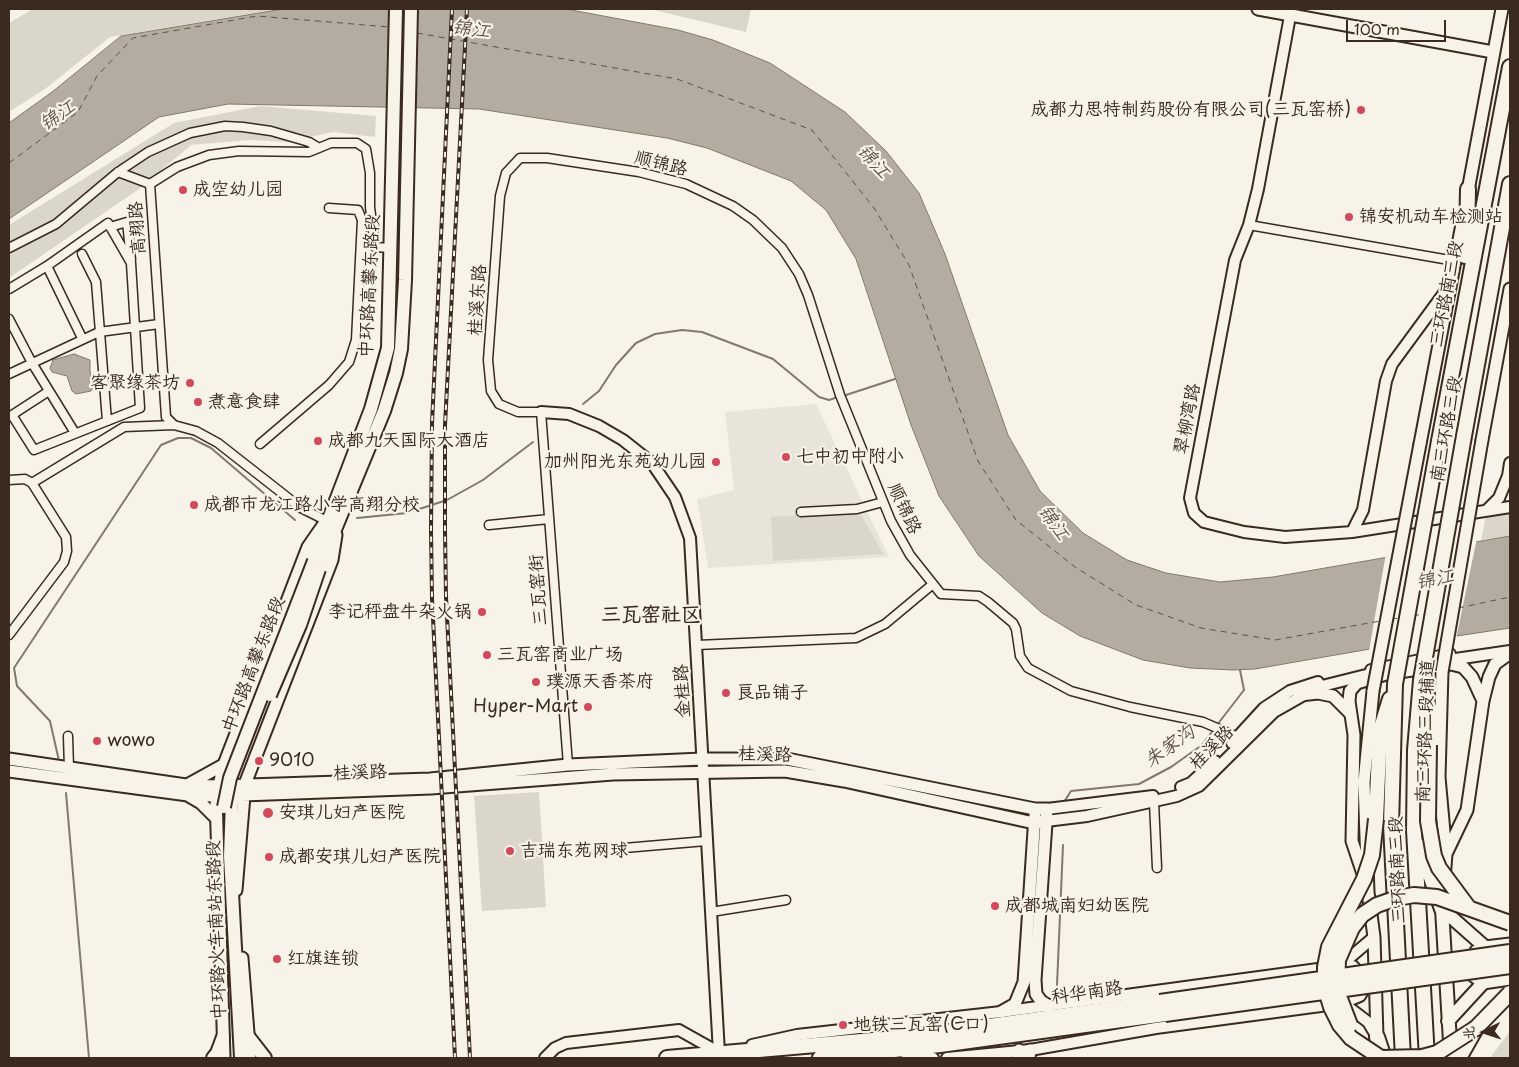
<!DOCTYPE html>
<meta charset="utf-8">
<style>
body{margin:0}
#map{position:relative;width:1519px;height:1067px;overflow:hidden;background:#f7f3e8;font-family:"Playpen Sans","LXGW WenKai TC",sans-serif}
canvas{display:block}
.frame{position:absolute;inset:0;border:10px solid #3b2a1e;pointer-events:none}
.north{position:absolute;left:1459px;top:1007px;width:50px;height:50px;-webkit-text-stroke:4px #f7f3e8;paint-order:stroke;rotate:266deg;font-size:14px;font-weight:700;line-height:20px;text-align:center;color:#3b2a1e}
.north::after{content:'';display:block;margin:auto;width:18px;height:22px;background:#3b2a1e;clip-path:polygon(50% 0,100% 100%,50% 72%,0 100%)}
.scale{position:absolute;left:1346px;top:20px;width:100px;height:22px;box-sizing:border-box;border:2px solid #3b2a1e;border-top:0;padding-left:6px;font-size:15px;line-height:18px;white-space:nowrap;color:#3b2a1e;-webkit-text-stroke:4px #f7f3e8;paint-order:stroke}
</style>
<div id="map">
<canvas width="1519" height="1067"></canvas>
<div class="frame"></div>
<div class="north">北</div>
<div class="scale">100 m</div>
</div>
<script>
const g = document.querySelector('canvas').getContext('2d');
g.lineJoin = 'round';
function fill(path, color) {
  g.fillStyle = color;
  g.fill(path, 'evenodd');
}
function toPath(rows) {
  const path = new Path2D();
  for (const r of rows) {
    path.moveTo(r[0], r[1]);
    for (let i = 2; i < r.length; i += 2) path.lineTo(r[i], r[i + 1]);
  }
  return path;
}
function stroke(path, color, width, dash) {
  g.strokeStyle = color;
  g.lineWidth = width;
  g.lineCap = dash ? 'butt' : 'round';
  g.setLineDash(dash || []);
  g.stroke(path);
}
function label(font, color, halo, rows, align = 'center') {
  g.font = font + ' "Playpen Sans","LXGW WenKai TC",sans-serif';
  g.lineWidth = 4.5;
  g.setLineDash([]);
  g.textBaseline = 'middle';
  g.strokeStyle = halo;
  g.fillStyle = color;
  for (const [text, x, y, turn = 0] of rows) {
    g.save();
    g.translate(x, y);
    g.rotate((+turn || 0) * Math.PI / 180);
    g.textAlign = isNaN(turn) ? turn : align;
    if (halo) g.strokeText(text, 0, 0);
    g.fillText(text, 0, 0);
    g.restore();
  }
}
fill(toPath([
 [816,404,889,557,708,568,697,499,734,490,725,412]
]), '#e9e4d9');
fill(toPath([
 [33,9,278,9,110,37,45,89,9,112,9,23],
 [650,9,751,9,746,32],
 [260,106,376,116,375,137,333,132,287,142,250,140,191,145,139,189,9,278,9,225,174,123],
 [1510,510,1510,536,1481,540,1486,515],
 [859,511,883,554,773,561,771,517],
 [539,792,546,907,482,911,474,796],
 [1510,1031,1510,1058,1490,1058]
]), '#dbd6cb');
const water = toPath([
 [283,9,566,9,678,30,713,40,770,63,845,112,886,151,919,193,945,254,1008,435,1040,491,1083,533,1127,560,1166,573,1220,582,1273,577,1510,536,1510,628,1370,649,1255,669,1233,670,1190,668,1143,660,1080,636,1042,613,979,556,939,496,911,425,856,259,826,210,791,181,707,148,667,138,479,109,228,104,159,117,9,219,9,123,52,92,121,36,283,9],
 [74,354,90,360,90,372,94,385,91,391,76,394,72,391,67,376,52,372,50,368,53,360,74,354]
]);
fill(water, '#b4aca0');
stroke(water, '#84786c', 1);
fill(toPath([
 [1477,538,1456,639,1369,651,1386,553]
]), '#f7f3e8');
stroke(toPath([
 [843,396,895,379],
 [583,404,599,391,616,365,636,343,655,334,682,330,702,332,773,359,819,397,829,400,838,397],
 [357,518,407,513,447,500,483,480,533,442],
 [1217,725,1244,690,1240,670],
 [59,761,50,721,17,686,14,668,161,445,178,438,191,438,211,448,295,520],
 [66,793,89,1058],
 [1064,802,1071,791,1139,784,1171,767,1202,745,1214,729],
 [1057,985,1063,845]
]), '#84786c', 2);
stroke(toPath([
 [417,33,677,79,812,130,874,208,909,265,978,461,1016,520,1075,567,1136,605,1201,628,1275,640,1380,621],
 [9,163,78,112,97,76,133,38,257,16,389,27],
 [1458,608,1510,597],
 [1413,616,1427,613],
 [1391,619,1400,618]
]), '#5f5145', 1, [6, 5]);
const minor = toPath([
 [118,172,150,184],
 [1249,225,1455,261],
 [110,227,127,222,131,260],
 [9,248,56,224,118,172,148,152,190,133,225,126,243,127,271,131,309,142,319,148],
 [82,254,96,282,107,421],
 [47,266,82,338],
 [9,289,47,266,108,223,131,263,140,408,34,450,12,415,49,391],
 [9,319,32,363,75,433],
 [9,374,99,332,159,324],
 [260,444,329,385,349,362,356,340,362,220,358,210,329,208],
 [9,480,25,479,32,483,66,537,67,551,64,562,9,635],
 [32,483,124,427,174,425],
 [801,512,857,509,883,502],
 [327,521,301,508,218,443,196,431,174,425,166,417,150,184,177,167,209,155,239,151,309,152,331,143,357,143,366,149,370,173,370,207,375,247,390,248],
 [489,525,549,519],
 [697,645,856,638,885,624,933,584],
 [68,736,69,768],
 [568,765,541,412,518,412,499,404,491,391,488,360,500,196,506,173,520,158,547,158,639,172,686,184,733,206,753,220,782,248,799,274,808,295,840,395,891,521,910,555,941,594,979,596,988,602,1013,623,1016,629,1020,656,1028,668,1071,691,1130,707,1203,722,1240,738],
 [1154,802,1157,868],
 [601,850,706,841],
 [711,912,786,900]
]);
const tertiary = toPath([
 [1290,16,1258,189,1249,225,1235,260,1190,498,1194,513,1204,522,1244,532,1285,537,1352,532,1510,507],
 [541,412,569,414,599,426,623,440,652,463,675,497,690,538,719,1053],
 [1510,482,1508,476,1510,463],
 [1486,511,1499,498,1508,476],
 [1352,532,1363,510,1386,381,1392,364,1450,285],
 [1442,661,1510,651],
 [1371,670,1450,654],
 [1232,743,1264,708,1290,691,1318,682],
 [1181,787,1191,783,1215,761],
 [1047,809,1153,796],
 [1046,821,1087,816,1177,796,1199,786,1274,712,1318,687,1366,675],
 [1340,966,1353,966,1364,979,1364,989,1360,996,1343,1003],
 [752,1045,797,1035,1001,1012,1340,966,1374,937],
 [904,1052,933,1058],
 [545,1058,555,1048,566,1043,679,1030,720,1053],
 [947,1058,1030,1050,1156,1028,1343,1003,1368,1022,1377,1037]
]);
const secondary = toPath([
 [1258,9,1493,52],
 [1467,196,1502,9],
 [1482,440,1510,289],
 [1420,444,1463,219],
 [1373,691,1364,782,1368,892,1374,937,1377,1037,1375,1046],
 [1300,695,1318,693,1333,696,1350,713],
 [9,759,186,785,218,786,430,779,568,765,702,759,787,759,1035,809,1047,809,1035,980,1036,994,1041,1001,1049,1006],
 [9,771,188,795,216,796,431,788,613,774,785,771,844,781,1034,823,1046,821],
 [187,785,225,764],
 [189,796,201,803,216,818],
 [1446,854,1467,810,1483,701,1489,677,1495,664,1510,653],
 [1363,874,1352,841,1354,735,1349,701,1350,691,1357,683,1386,674,1451,664,1463,667,1472,677,1483,701],
 [236,890,245,784,332,560,336,535],
 [1442,905,1446,854,1439,777,1442,672],
 [1476,951,1485,947,1510,944],
 [242,958,250,1058],
 [1469,964,1471,974,1483,983,1510,979],
 [1001,1012,1015,1004,1024,982,1035,815],
 [224,1058,216,796,225,762,308,547,324,524],
 [1018,1058,1019,1050],
 [1029,1058,1030,1050]
]);
const primary = toPath([
 [314,558,371,409,388,348,396,9],
 [322,561,384,411,396,373,401,349,405,280,411,9],
 [232,801,230,856,241,1058],
 [1442,909,1451,1058],
 [1442,909,1485,947],
 [1448,1021,1483,983],
 [247,1035,265,1058],
 [213,1058,217,1053,223,1037]
]);
const trunk = toPath([
 [1465,256,1467,242,1468,189],
 [1464,436,1510,184],
 [1439,441,1510,67],
 [1421,680,1415,750,1414,830,1427,1058],
 [1395,684,1391,825,1403,1058],
 [1423,688,1430,711,1429,745],
 [1376,819,1380,731,1390,699],
 [1420,846,1442,909],
 [1377,1037,1384,1058],
 [667,1058,919,1036,1160,1002],
 [820,1058,940,1045,1165,1014],
 [1459,1058,1476,1028]
]);
stroke(minor, '#3b2a1e', 11);
stroke(tertiary, '#3b2a1e', 14);
stroke(secondary, '#3b2a1e', 15);
stroke(primary, '#3b2a1e', 16);
stroke(trunk, '#3b2a1e', 18);
stroke(minor, '#f7f3e8', 8);
stroke(tertiary, '#f7f3e8', 10);
stroke(secondary, '#f7f3e8', 11);
stroke(primary, '#f7f3e8', 12);
stroke(trunk, '#f7f3e8', 14);
const rail = toPath([
 [452,9,432,423,431,531,432,598,455,1058],
 [467,9,445,425,445,531,446,597,470,1058]
]);
stroke(rail, '#3b2a1e', 4);
stroke(rail, '#f7f3e8', 2, [5.5]);
const secondaryBridge = toPath([
 [1442,672,1482,440],
 [1373,691,1420,444]
]);
const primaryBridge = toPath([
 [270,695,300,625,319,569],
 [224,807,230,778,314,561]
]);
const trunkBridge = toPath([
 [1421,680,1464,436],
 [1395,684,1439,441],
 [1429,745,1428,821,1434,856,1439,868,1468,907],
 [1376,819,1372,855,1364,879,1329,947,1325,967,1325,987,1331,1007,1340,1025,1351,1038,1381,1058,1422,1057,1437,1053,1476,1028,1510,993],
 [1160,1002,1510,952],
 [1165,1014,1510,966],
 [1350,1025,1337,991,1338,960,1352,928,1362,915,1377,905,1397,898,1414,895,1437,897,1510,923]
]);
stroke(secondaryBridge, '#3b2a1e', 15, []);
stroke(primaryBridge, '#3b2a1e', 16, []);
stroke(trunkBridge, '#3b2a1e', 18, []);
stroke(secondaryBridge, '#f7f3e8', 11);
stroke(primaryBridge, '#f7f3e8', 12);
stroke(trunkBridge, '#f7f3e8', 14);
for (const [x, y, r, color] of [
 [1361,110,5,"#d1495b"],
 [183,190,5,"#d1495b"],
 [1349,217,5,"#d1495b"],
 [190,383,5,"#d1495b"],
 [198,402,5,"#d1495b"],
 [318,441,5,"#d1495b"],
 [786,457,5,"#d1495b"],
 [716,462,5,"#d1495b"],
 [194,505,5,"#d1495b"],
 [482,612,5,"#d1495b"],
 [487,655,5,"#d1495b"],
 [536,682,5,"#d1495b"],
 [726,693,5,"#d1495b"],
 [588,707,5,"#d1495b"],
 [97,741,5,"#d1495b"],
 [259,761,5,"#d1495b"],
 [268,813,6,"#d1495b"],
 [510,851,5,"#d1495b"],
 [269,857,5,"#d1495b"],
 [995,906,5,"#d1495b"],
 [277,959,5,"#d1495b"],
 [843,1025,5,"#d1495b"]
]) {
  const dot = new Path2D();
  dot.arc(x, y, r, 0, 2 * Math.PI);
  g.fillStyle = color;
  g.fill(dot);
  stroke(dot, '#f7f3e8', 2);
}
label('18px', '#3b2a1e', '#f7f3e8', [
 ["成都力思特制药股份有限公司(三瓦窑桥)",1351,110,"right"],
 ["成空幼儿园",193,190],
 ["锦安机动车检测站",1359,217],
 ["客聚缘茶坊",180,383,"right"],
 ["煮意食肆",208,402],
 ["成都九天国际大酒店",328,441],
 ["七中初中附小",796,457],
 ["加州阳光东苑幼儿园",706,462,"right"],
 ["成都市龙江路小学高翔分校",204,505],
 ["李记秤盘牛杂火锅",472,612,"right"],
 ["三瓦窑商业广场",497,655],
 ["璞源天香茶府",546,682],
 ["良品铺子",736,693],
 ["Hyper-Mart",578,707,"right"],
 ["wowo",107,741],
 ["9010",269,761],
 ["安琪儿妇产医院",279,813],
 ["吉瑞东苑网球",520,851],
 ["成都安琪儿妇产医院",279,857],
 ["成都城南妇幼医院",1005,906],
 ["红旗连锁",287,959],
 ["地铁三瓦窑(C口)",853,1025]
], 'left');
label('18px', '#3b2a1e', '#f7f3e8', [
 ["顺锦路",661,164,14],
 ["高翔路",138,228,-94],
 ["中环路高攀东路段",370,286,-87],
 ["三环路南三段",1447,294,-79],
 ["桂溪东路",478,300,-86],
 ["翠柳湾路",1188,419,-79],
 ["南三环路三段",1447,429,-80],
 ["顺锦路",904,509,65],
 ["三瓦窑街",539,590,-94],
 ["中环路高攀东路段",254,665,-69],
 ["金桂路",683,691,-93],
 ["南三环路三段辅道",1426,731,-88],
 ["桂溪路",1212,748,-45],
 ["桂溪路",765,755,2],
 ["桂溪路",360,773,-2],
 ["三环路南三段",1398,870,-92],
 ["中环路火车南站东路段",217,930,-92],
 ["科华南路",1087,993,-8]
]);
label('italic 19px', '#5f5145', '#f7f3e8', [
 ["锦江",471,30,7],
 ["锦江",58,116,-35],
 ["锦江",873,162,48],
 ["锦江",1053,523,55],
 ["锦江",1435,580,-11],
 ["朱家沟",1170,747,-36]
]);
label('bold 20px', '#3b2a1e', '#f7f3e8', [
 ["三瓦窑社区",651,615]
]);
</script>
